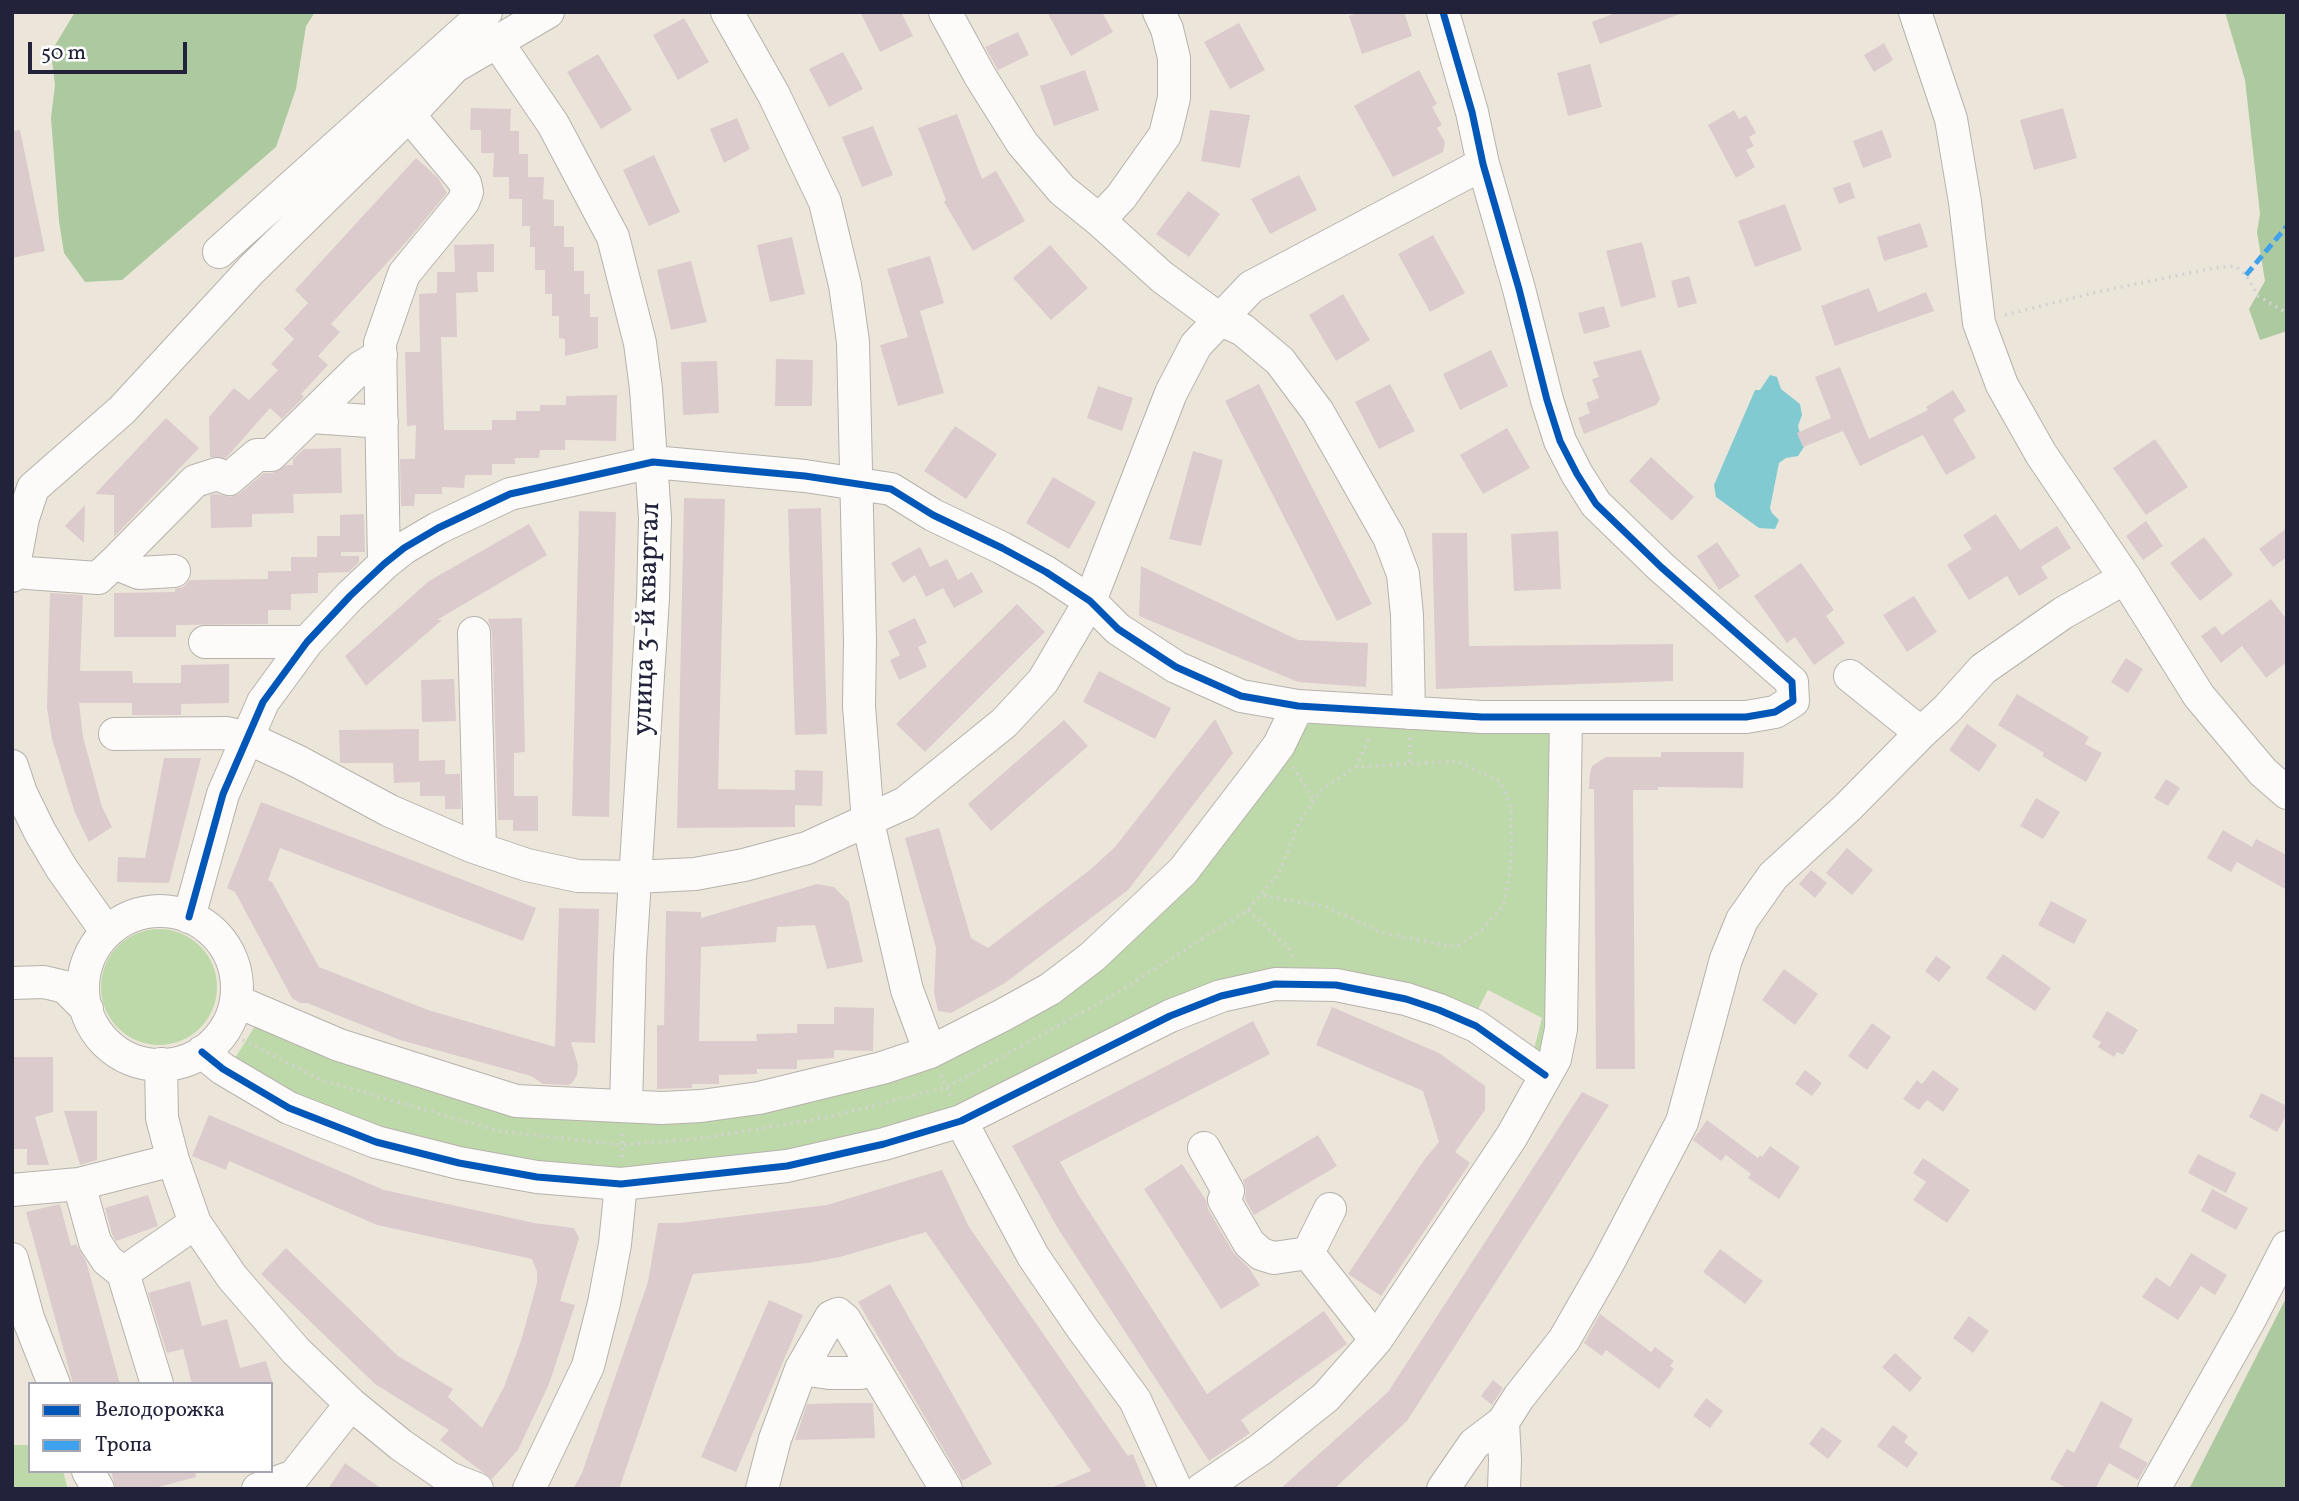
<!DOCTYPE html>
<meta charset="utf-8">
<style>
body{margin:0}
#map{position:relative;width:2299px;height:1501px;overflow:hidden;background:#ece6da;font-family:Vollkorn,serif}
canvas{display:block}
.frame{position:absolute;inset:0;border:14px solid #22223b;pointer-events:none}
.legend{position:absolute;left:28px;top:1382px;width:245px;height:91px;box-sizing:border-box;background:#fff;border:2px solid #a7a7b1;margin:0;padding:9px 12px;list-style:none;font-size:21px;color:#22223b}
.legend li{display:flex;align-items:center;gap:14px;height:35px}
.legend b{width:35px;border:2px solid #a7a7b1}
.scale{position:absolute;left:28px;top:42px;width:159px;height:32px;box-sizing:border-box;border:4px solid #22223b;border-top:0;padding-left:9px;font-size:21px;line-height:24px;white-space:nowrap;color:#22223b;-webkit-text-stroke:5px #fff;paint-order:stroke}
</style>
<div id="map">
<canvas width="2299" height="1501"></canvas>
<div class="frame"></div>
<ul class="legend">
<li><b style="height:9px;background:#0057b8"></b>Велодорожка</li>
<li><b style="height:9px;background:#3ea2ec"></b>Тропа</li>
</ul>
<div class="scale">50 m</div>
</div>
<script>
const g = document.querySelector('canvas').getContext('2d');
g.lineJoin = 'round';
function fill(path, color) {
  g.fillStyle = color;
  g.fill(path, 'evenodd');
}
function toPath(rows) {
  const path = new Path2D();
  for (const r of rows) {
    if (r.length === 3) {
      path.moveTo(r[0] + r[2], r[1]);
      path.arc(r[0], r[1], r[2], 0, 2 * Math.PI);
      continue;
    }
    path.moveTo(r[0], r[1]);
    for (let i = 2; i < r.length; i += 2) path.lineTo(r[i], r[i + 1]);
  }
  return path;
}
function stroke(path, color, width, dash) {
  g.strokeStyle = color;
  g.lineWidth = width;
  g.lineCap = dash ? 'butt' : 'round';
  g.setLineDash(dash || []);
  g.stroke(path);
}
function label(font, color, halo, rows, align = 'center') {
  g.font = font + ' Vollkorn,serif';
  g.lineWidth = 7;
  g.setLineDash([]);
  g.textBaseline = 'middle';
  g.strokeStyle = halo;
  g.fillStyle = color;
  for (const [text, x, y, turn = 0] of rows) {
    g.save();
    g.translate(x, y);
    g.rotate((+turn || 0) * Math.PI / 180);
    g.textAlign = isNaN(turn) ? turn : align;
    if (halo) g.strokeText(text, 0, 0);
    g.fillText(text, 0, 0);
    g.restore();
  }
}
fill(toPath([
 [1308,724,1550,726,1552,1033,1543,1054,1534,1049,1542,1018,1488,990,1474,1017,1305,973,882,1134,809,1151,600,1174,394,1135,312,1105,232,1063,260,1018,632,1120,971,1045,1185,884,1251,809],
 [159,987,58],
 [12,1445,30,1445,30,1471,63,1471,68,1489,12,1489]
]), '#bdd9a9');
fill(toPath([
 [75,12,315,12,306,26,296,89,276,147,122,280,85,282,64,253,59,221,51,118,55,85,51,52],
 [2225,12,2287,12,2287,331,2260,340,2249,309,2265,281,2257,232,2260,214,2245,80],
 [2287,1296,2287,1489,2189,1489]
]), '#adc99f');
fill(toPath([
 [1770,375,1777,377,1781,389,1800,404,1802,415,1798,426,1804,447,1798,456,1786,458,1779,463,1770,508,1772,513,1779,520,1775,529,1759,528,1716,497,1714,485,1755,390,1760,390]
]), '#81cad2');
fill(toPath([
 [860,12,901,12,913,36,880,52],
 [1047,12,1102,12,1113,32,1071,56],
 [1360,12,1404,12,1412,36,1362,54,1349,16],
 [1618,12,1680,12,1680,14,1600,44,1592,22],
 [684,18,709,62,678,80,653,35],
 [1239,23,1265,70,1230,89,1204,42],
 [1018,32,1029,55,998,70,985,47],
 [1884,43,1893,60,1874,72,1864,55],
 [843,52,863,89,829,107,809,69],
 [598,54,632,110,601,129,567,72],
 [1590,64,1602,107,1568,116,1557,73],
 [1085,70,1099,110,1054,126,1040,86],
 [1419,70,1437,104,1432,107,1442,125,1437,128,1445,142,1443,152,1393,177,1354,106],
 [471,108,511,109,510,131,519,131,519,154,528,154,528,177,544,177,543,199,554,200,554,226,564,226,564,247,574,247,574,271,584,271,584,294,590,294,590,317,598,317,598,348,565,356,565,339,559,338,559,316,552,316,552,294,545,294,545,270,535,270,535,247,530,247,530,226,522,226,522,199,509,199,509,177,493,177,494,153,481,153,481,130,470,130],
 [2063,108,2077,158,2034,170,2020,120],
 [1210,110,1250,115,1240,168,1201,161],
 [1734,110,1739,119,1746,115,1756,133,1749,137,1754,146,1746,150,1755,167,1736,178,1708,125],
 [957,114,982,179,996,171,1025,221,973,251,944,202,946,200,918,128],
 [737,118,750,149,724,163,710,129],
 [873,126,893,175,862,187,842,137],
 [20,130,45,251,12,258,12,131],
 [1882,130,1892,157,1863,168,1853,141],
 [654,155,680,212,649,226,623,170],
 [416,158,438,178,447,193,408,240,331,324,340,332,318,356,328,365,301,394,304,397,282,419,270,408,226,458,210,457,209,417,234,388,249,400,278,370,271,364,294,339,284,329,308,303,295,290],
 [1299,175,1317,210,1270,234,1251,199],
 [1850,182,1855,198,1839,204,1833,188],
 [1188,191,1220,214,1189,257,1156,234],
 [1785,204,1802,250,1755,267,1738,221],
 [1920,223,1928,247,1884,261,1877,237],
 [1433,235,1465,293,1430,312,1398,254],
 [792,237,805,294,770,302,757,245],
 [1642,242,1656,297,1621,307,1606,251],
 [494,244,494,272,477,272,478,292,456,293,457,337,441,337,444,430,492,430,492,420,516,420,516,411,540,411,540,405,566,405,566,396,617,395,616,441,565,440,565,450,540,450,539,458,515,458,515,464,492,464,492,475,465,475,464,488,442,487,442,494,415,494,414,506,401,506,400,459,415,459,416,425,407,426,405,352,420,352,419,294,437,293,437,272,455,272,454,245],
 [1050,245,1088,288,1051,320,1013,278],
 [930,256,944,303,920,311,944,393,898,406,880,345,908,337,887,269],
 [691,261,707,322,671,330,657,270],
 [1689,276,1697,303,1678,308,1671,281],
 [1869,288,1878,312,1926,292,1934,311,1835,346,1821,306],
 [1343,294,1370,340,1336,361,1309,315],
 [1604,306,1610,327,1584,334,1578,313],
 [1491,350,1508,386,1460,410,1443,374],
 [1641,350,1660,399,1656,405,1584,434,1578,418,1590,413,1586,403,1599,398,1592,379,1599,377,1593,362],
 [776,359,813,360,812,406,775,406],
 [717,361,719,413,683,415,681,362],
 [1840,367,1869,439,1928,410,1926,407,1953,390,1966,411,1953,419,1976,458,1946,475,1923,435,1860,466,1843,431,1803,447,1797,433,1831,418,1815,377],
 [1259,384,1372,604,1337,621,1225,401],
 [1390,384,1415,431,1379,449,1355,402],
 [1098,386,1133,398,1122,431,1087,418],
 [166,418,199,448,114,537,114,495,95,494],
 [955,426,997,454,966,499,924,471],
 [1507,428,1530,468,1483,494,1460,455],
 [2155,439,2188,487,2146,515,2113,468],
 [341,448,342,493,293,494,294,513,252,514,252,527,211,528,210,495,216,494,231,497,240,493,264,473,272,473,287,465,293,465,293,459,304,449],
 [1193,451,1223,460,1201,546,1169,539],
 [1651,457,1694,497,1672,521,1629,481],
 [1053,477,1096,502,1069,549,1026,523],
 [684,498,725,499,718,789,795,790,795,770,823,771,822,806,795,805,795,827,677,828],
 [85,505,84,543,65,526],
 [821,508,827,734,795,735,788,509],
 [579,511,616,512,609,817,572,816],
 [364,514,365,552,341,552,341,556,359,556,359,562,349,572,318,573,318,593,291,594,291,610,268,610,268,624,176,625,176,637,114,637,114,593,175,592,175,589,183,587,190,580,268,579,268,571,291,571,291,557,317,557,317,536,340,536,340,515],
 [1996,514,2020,550,2057,526,2071,548,2041,567,2048,578,2019,596,2007,576,1969,600,1947,565,1972,549,1963,535],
 [2146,521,2163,546,2143,560,2126,536],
 [529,524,547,555,437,620,442,620,366,686,345,656,429,581],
 [2287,528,2287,557,2273,567,2259,549],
 [1558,531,1561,589,1514,591,1511,534],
 [1432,533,1467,533,1469,646,1673,644,1673,681,1436,689],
 [2204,537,2233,575,2200,601,2170,563],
 [1717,542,1740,576,1719,590,1697,556],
 [920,547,930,567,947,559,958,580,972,572,983,592,954,608,943,588,926,597,915,575,903,583,891,563],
 [1801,563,1834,610,1826,616,1845,643,1814,665,1795,637,1787,643,1754,596],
 [1141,566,1298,640,1368,643,1366,687,1298,682,1139,616],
 [50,593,83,595,80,671,132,671,133,683,181,683,181,665,229,664,229,703,181,704,181,715,132,715,132,703,79,703,83,737,102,807,112,827,89,842,75,813,52,739,47,708],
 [1914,596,1937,632,1907,652,1883,615],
 [2271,599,2287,620,2287,662,2266,678,2242,646,2221,663,2201,636,2215,626,2222,635],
 [1017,604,1045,632,925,752,896,724],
 [522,618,525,752,514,753,514,796,538,796,538,831,513,831,513,820,498,820,492,632,488,619],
 [915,618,927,643,918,647,927,667,899,680,890,660,900,655,888,631],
 [2126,658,2143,669,2128,693,2111,682],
 [1099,671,1171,708,1155,739,1083,702],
 [454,679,456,721,422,722,421,680],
 [2017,694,2089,737,2085,744,2102,753,2086,782,2042,756,2044,753,1998,725],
 [1215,719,1233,753,1128,890,1005,983,951,1013,938,1011,934,993,936,948,905,838,939,828,971,938,988,948,1091,869,1115,847],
 [1064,720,1088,746,991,831,968,804],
 [1967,724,1997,745,1979,772,1949,750],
 [419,729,419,761,445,760,445,774,460,774,461,809,445,809,445,796,420,796,420,782,394,783,393,763,340,763,339,730],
 [1661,752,1744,752,1743,788,1658,787,1658,790,1633,790,1635,1069,1596,1069,1594,789,1589,789,1590,774,1592,766,1606,757,1661,757],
 [164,758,201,758,169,883,117,882,118,857,145,858],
 [2166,779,2180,788,2168,806,2154,798],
 [2036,798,2060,812,2043,839,2020,826],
 [261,802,536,908,523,941,280,848,268,880,272,882,319,967,428,1010,555,1047,559,908,599,909,595,1043,571,1042,578,1065,577,1075,572,1083,569,1085,543,1084,531,1076,400,1040,307,1003,300,1003,292,998,235,892,227,888],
 [2223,830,2252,847,2256,839,2287,855,2287,890,2237,862,2231,872,2207,858],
 [1847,848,1873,870,1852,895,1826,873],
 [1811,870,1827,883,1815,898,1799,884],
 [817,884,834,887,849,902,863,962,827,969,815,925,777,927,776,942,701,947,699,1041,757,1041,756,1034,797,1033,797,1024,834,1024,834,1007,874,1008,873,1051,834,1050,834,1058,797,1060,797,1069,757,1069,757,1074,719,1075,719,1084,692,1084,692,1088,657,1089,657,1025,664,1025,666,911,701,912,701,918],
 [2051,901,2087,920,2074,944,2038,925],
 [2003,954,2051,988,2035,1011,1986,978],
 [1936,956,1951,967,1939,982,1925,971],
 [1784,969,1818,994,1795,1025,1762,1000],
 [1332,1007,1439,1053,1485,1086,1485,1110,1455,1152,1470,1163,1381,1296,1348,1274,1424,1160,1439,1142,1423,1091,1316,1045],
 [2107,1011,2138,1030,2123,1055,2117,1052,2114,1057,2098,1047,2101,1042,2092,1037],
 [1253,1021,1270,1054,1060,1162,1078,1194,1207,1394,1324,1311,1347,1344,1241,1420,1250,1433,1209,1461,1057,1227,1012,1146],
 [1872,1023,1891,1037,1867,1070,1848,1056],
 [12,1057,53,1057,53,1112,35,1117,49,1165,27,1165,27,1149,12,1149],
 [1805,1070,1822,1083,1812,1096,1795,1084],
 [1933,1070,1959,1089,1943,1112,1927,1100,1919,1110,1903,1099,1917,1080,1922,1084],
 [1582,1092,1609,1105,1407,1421,1334,1489,1280,1489,1388,1392],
 [2261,1093,2287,1106,2287,1114,2277,1132,2249,1117],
 [64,1111,97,1111,97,1160,80,1165],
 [209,1115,384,1190,534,1223,574,1228,579,1238,560,1301,575,1305,549,1384,518,1450,492,1479,440,1440,449,1430,375,1384,261,1274,286,1248,398,1356,453,1389,448,1397,482,1428,504,1387,521,1341,537,1283,537,1272,532,1259,377,1225,229,1161,226,1170,192,1156],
 [1707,1120,1758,1158,1760,1155,1762,1157,1770,1146,1800,1167,1779,1199,1748,1178,1751,1174,1726,1155,1721,1161,1693,1140],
 [1318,1135,1337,1166,1254,1215,1245,1199,1246,1190,1243,1180],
 [2198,1154,2236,1173,2226,1193,2188,1173],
 [1923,1158,1970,1190,1947,1223,1913,1200,1926,1182,1913,1173],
 [1182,1164,1206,1200,1208,1209,1233,1252,1249,1268,1260,1285,1221,1309,1144,1189],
 [942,1170,969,1227,1128,1456,1133,1454,1147,1489,1048,1489,1091,1471,926,1232,840,1257,808,1263,693,1274,619,1489,573,1489,582,1473,648,1282,658,1223,680,1223,827,1205],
 [2212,1189,2248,1208,2236,1230,2201,1211],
 [148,1195,158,1226,116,1241,112,1234,105,1208],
 [60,1204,71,1246,76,1244,86,1261,120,1384,73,1384,26,1212],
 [1720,1249,1763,1281,1745,1304,1703,1272],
 [2191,1253,2227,1275,2215,1295,2201,1286,2178,1320,2142,1297,2156,1277,2170,1287],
 [190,1281,202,1326,227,1319,240,1368,266,1361,273,1384,192,1384,183,1349,167,1353,148,1293],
 [890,1284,992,1464,962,1481,858,1302],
 [769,1300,803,1315,736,1472,701,1457],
 [1600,1314,1651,1352,1655,1347,1674,1361,1670,1366,1674,1369,1659,1389,1606,1350,1602,1356,1584,1343],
 [1969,1316,1989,1331,1973,1353,1953,1338],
 [1895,1353,1922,1378,1910,1392,1882,1367],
 [1493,1380,1503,1388,1492,1405,1481,1396],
 [1706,1398,1723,1411,1710,1428,1693,1416],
 [2101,1401,2133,1419,2119,1447,2148,1463,2138,1480,2109,1463,2095,1489,2068,1489,2050,1479,2067,1449,2074,1453],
 [848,1403,873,1403,875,1438,795,1440,807,1404],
 [1893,1425,1908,1436,1904,1442,1918,1453,1907,1468,1877,1446],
 [1822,1427,1842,1441,1828,1459,1809,1444],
 [345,1463,382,1489,328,1489],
 [111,1471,195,1471,196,1477,151,1489,116,1489]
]), '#dccbcd');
const minor = toPath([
 [727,12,774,95,825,202,845,285,853,342,860,640,859,706,868,822,907,990,930,1052],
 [945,12,980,76,1022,143,1062,190,1099,220,1162,277,1219,319,1243,330,1280,361,1318,412,1389,537,1403,574,1407,615,1409,713],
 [1915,12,1951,119,1965,202,1979,323,2002,385,2041,454,2125,578,2199,696,2263,772,2287,793],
 [497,42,553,124,613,237,640,343,646,389,655,518,653,598,630,958,626,1106],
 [1099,220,1121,197,1165,135,1174,98,1174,58,1167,29,1159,12],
 [219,252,486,12],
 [312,417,382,422],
 [384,564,380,343,404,274,463,202,467,192,465,183,459,175,409,115],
 [174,571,139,573,114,563,195,481,217,474,229,479,257,455,271,455,361,367,381,355],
 [27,573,98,578,114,563],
 [12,576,23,518,33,488,122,410,251,270,409,115,454,67,548,12],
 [474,633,480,849],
 [205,642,307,642],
 [1850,676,1921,733],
 [115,734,227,733,248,738,299,762,390,811,471,846,527,865,578,876,635,877,695,874,744,865,807,848,905,803,1004,723,1043,681,1090,601,1171,393,1196,345,1251,287,1483,164],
 [12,766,21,793,40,832,62,869,106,931],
 [160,988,77],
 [189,917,223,794,263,702,307,642,350,596,384,564,404,548,438,528,510,494,653,462,805,476,891,489,933,515,1002,548,1046,572,1090,601,1118,629,1176,667,1241,696,1298,706,1482,717,1746,717,1775,712,1793,701,1792,682,1661,567,1596,504,1577,474,1560,441,1547,400,1519,289,1483,164,1472,112,1443,12],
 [12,983,44,982,65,987,87,1009],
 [236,1001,339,1045,516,1101,662,1108,701,1106,759,1098,882,1068,930,1052,1003,1015,1050,989,1092,957,1183,871,1262,768,1279,745,1298,706],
 [202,1052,223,1069,289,1108,376,1142,459,1163,537,1177,621,1184,787,1166,884,1144,961,1121,1170,1016,1221,996,1275,984,1336,985,1406,999,1439,1010,1476,1026,1545,1075],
 [161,1064,162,1118,173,1160,195,1223,232,1277,296,1351,351,1404,401,1445,449,1478,477,1489],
 [961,1121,1033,1256,1082,1328,1135,1400,1176,1489],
 [1204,1148,1228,1191,1224,1200,1249,1243,1261,1254,1274,1258,1308,1253,1376,1340],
 [79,1184,95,1242,107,1260,123,1273,157,1384],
 [12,1190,79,1184,173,1160],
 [1308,1253,1330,1209],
 [12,1259,28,1318,54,1384],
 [123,1273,195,1223],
 [801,1369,829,1373,861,1373,874,1369],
 [1503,1422,1505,1460,1504,1489],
 [88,1471,98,1489],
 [258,1489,294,1476,351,1404],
 [529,1489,588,1366,604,1303,615,1244,621,1184],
 [762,1489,775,1439,801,1369,831,1317,838,1314,845,1320,946,1489],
 [1202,1489,1261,1449,1326,1397,1376,1340,1512,1136,1555,1059,1561,1029,1566,717],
 [1443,1489,1474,1444,1503,1422,1519,1397,1564,1340,1607,1265,1682,1122,1726,959,1742,920,1773,876,1848,807,1921,733,1947,709,1983,669,2063,613,2125,578],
 [2154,1489,2250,1319,2287,1247]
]);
stroke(minor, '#b6b2ac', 34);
stroke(toPath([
 [2005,315,2097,292,2213,268,2235,266,2246,275,2258,296,2287,313],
 [1410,738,1410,764],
 [1293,767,1313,799],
 [1356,767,1370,737],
 [1248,910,1288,947,1294,959],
 [224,1030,321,1080,499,1131,622,1145,704,1138,829,1117,947,1087,1110,997,1248,910,1260,895,1278,875,1300,821,1321,790,1356,767,1457,761,1501,782,1511,809,1511,867,1503,906,1482,930,1456,947,1383,933,1327,907,1260,895],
 [941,1075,951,1097],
 [622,1157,623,1130]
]), '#d4d2d1', 3.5, [2, 5]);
stroke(minor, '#fcfbf9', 32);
stroke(toPath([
 [2246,275,2287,226]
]), '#3ea2ec', 5, [10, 5]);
stroke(toPath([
 [189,917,223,794,263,702,307,642,350,596,384,564,404,548,438,528,510,494,653,462,805,476,891,489,933,515,1002,548,1046,572,1090,601,1118,629,1176,667,1241,696,1298,706,1482,717,1746,717,1775,712,1793,701,1792,682,1661,567,1596,504,1577,474,1560,441,1547,400,1519,289,1483,164,1472,112,1443,12],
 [202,1052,223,1069,289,1108,376,1142,459,1163,537,1177,621,1184,787,1166,884,1144,961,1121,1170,1016,1221,996,1275,984,1336,985,1406,999,1439,1010,1476,1026,1545,1075]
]), '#0057b8', 7);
label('28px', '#22223b', '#fff', [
 ["улица 3-й квартал",649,619,-88]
]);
</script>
